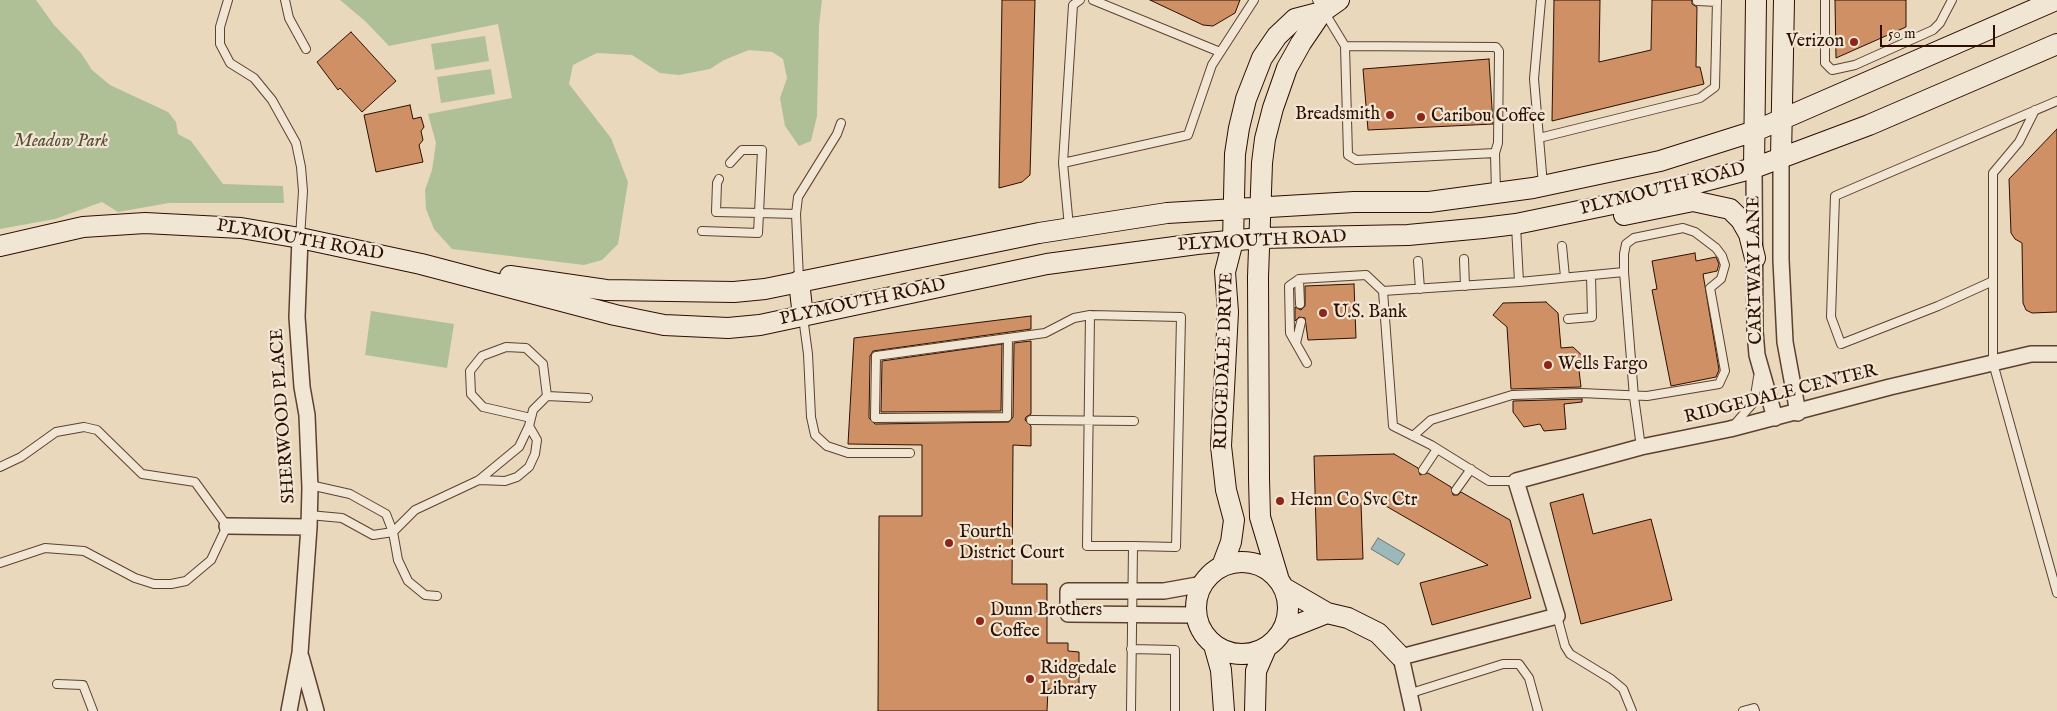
<!DOCTYPE html>
<style>
body{margin:0}
#map{position:relative;width:2057px;height:711px;overflow:hidden;background:#ead8bd;font-family:"IM FELL English",serif}
canvas{display:block}
.scale{position:absolute;left:1880px;top:25px;width:115px;height:22px;box-sizing:border-box;border:2px solid #2c0f00;border-top:0;padding-left:6px;font-size:15px;line-height:18px;white-space:nowrap;color:#2c0f00;-webkit-text-stroke:4px #f1e6d4;paint-order:stroke}
</style>
<div id="map">
<canvas width="2057" height="711"></canvas>
<div class="scale">50 m</div>
</div>
<script>
const g = document.querySelector('canvas').getContext('2d');
g.lineJoin = 'round';
function fill(path, color) {
  g.fillStyle = color;
  g.fill(path, 'evenodd');
}
function toPath(rows) {
  const path = new Path2D();
  for (const r of rows) {
    if (r.length === 3) {
      path.moveTo(r[0] + r[2], r[1]);
      path.arc(r[0], r[1], r[2], 0, 2 * Math.PI);
      continue;
    }
    path.moveTo(r[0], r[1]);
    for (let i = 2; i < r.length; i += 2) path.lineTo(r[i], r[i + 1]);
  }
  return path;
}
function stroke(path, color, width, dash) {
  g.strokeStyle = color;
  g.lineWidth = width;
  g.lineCap = dash ? 'butt' : 'round';
  g.setLineDash(dash || []);
  g.stroke(path);
}
function label(font, color, halo, rows, align = 'center') {
  g.font = font + ' "IM FELL English",serif';
  g.lineWidth = 4.5;
  g.setLineDash([]);
  g.textBaseline = 'middle';
  g.strokeStyle = halo;
  g.fillStyle = color;
  for (const [text, x, y, turn = 0] of rows) {
    g.save();
    g.translate(x, y);
    g.rotate((+turn || 0) * Math.PI / 180);
    g.textAlign = isNaN(turn) ? turn : align;
    if (halo) g.strokeText(text, 0, 0);
    g.fillText(text, 0, 0);
    g.restore();
  }
}
fill(toPath([
 [0,0,36,0,54,25,81,53,92,70,110,85,168,112,176,122,178,134,191,141,223,184,283,186,284,203,169,203,118,212,102,202,55,219,0,229],
 [340,0,822,0,819,26,817,116,811,141,799,146,785,126,780,98,787,78,783,59,772,52,749,50,724,60,710,69,679,75,660,73,632,55,597,53,573,65,569,84,611,138,628,182,618,244,602,260,584,265,452,249,434,229,426,209,425,190,432,170,436,143,428,114,512,98,498,24,389,46,365,21],
 [485,36,489,61,435,70,431,44],
 [491,69,495,94,441,103,437,77],
 [371,311,454,324,447,368,365,355]
]), '#b0c096');
const water = toPath([
 [1378,538,1405,554,1398,565,1371,549,1378,538]
]);
fill(water, '#9bb8bb');
stroke(water, '#6f7470', 1);
const building = toPath([
 [1002,0,1035,0,1030,175,1022,182,999,188,1002,0],
 [1150,0,1240,0,1235,13,1213,26,1203,25,1150,0],
 [1554,0,1600,0,1599,62,1651,50,1652,0,1692,0,1692,4,1697,7,1696,67,1700,67,1704,84,1552,121,1554,0],
 [1835,0,1906,0,1906,27,1836,58,1835,0],
 [351,32,396,81,362,112,340,88,338,90,317,62,351,32],
 [1489,59,1493,124,1368,130,1363,69,1489,59],
 [410,105,413,119,421,117,424,127,421,131,423,140,419,145,423,162,376,172,364,115,410,105],
 [2057,129,2057,312,2032,313,2026,310,2023,303,2022,243,2015,239,2011,233,2009,179,2057,129],
 [1695,253,1696,261,1716,257,1719,264,1717,271,1703,274,1719,370,1716,377,1671,386,1652,290,1657,289,1652,261,1695,253],
 [1354,284,1356,338,1308,340,1305,318,1299,317,1295,321,1295,307,1301,310,1305,306,1305,286,1354,284],
 [1546,302,1558,313,1561,348,1573,347,1587,360,1588,370,1579,370,1581,387,1511,389,1507,327,1493,315,1503,303,1546,302],
 [1031,316,1031,329,873,351,870,356,869,418,875,424,1009,422,1013,417,1014,343,1031,341,1031,414,1026,417,1025,420,1031,426,1031,446,1013,445,1012,584,1047,584,1047,643,1068,643,1068,651,1079,652,1079,689,1048,689,1047,711,878,711,879,516,922,516,922,445,848,444,854,338,1031,316],
 [1002,344,1001,411,881,412,882,361,1002,344],
 [1582,399,1582,402,1564,404,1566,429,1544,431,1540,424,1524,427,1513,412,1513,401,1582,399],
 [1394,454,1418,468,1420,475,1428,473,1451,487,1453,495,1458,495,1461,492,1510,520,1531,598,1432,625,1420,583,1488,565,1379,502,1361,503,1363,559,1317,560,1314,456,1394,454],
 [1583,494,1593,534,1651,519,1672,600,1581,624,1550,503,1583,494]
]);
fill(building, '#cf9066');
stroke(building, '#2c0f00', 1);
const lane = toPath([
 [228,0,220,27,220,44,230,63,254,78,272,100,296,143,301,167,303,191,300,238],
 [285,0,289,18,306,49],
 [1093,0,1220,52],
 [1317,0,1345,46,1348,155,1356,160,1495,153,1496,193],
 [1541,0,1534,79,1543,185],
 [1825,0,1825,63,1832,70,1855,65,1933,30,1940,23,1952,0],
 [1697,1,1717,2],
 [1345,46,1496,47,1499,51,1498,143,1495,153],
 [2057,101,1835,196,1831,317,1841,344,1938,306,1993,281,1993,363,2057,593],
 [1539,138,1700,98,1715,87,1717,0],
 [730,163,742,150,762,150,759,213,796,214],
 [1063,163,1073,5,1080,0],
 [1069,227,1063,163,1188,135,1212,65,1254,0],
 [702,231,758,233,759,213,716,212,717,183,719,179],
 [1562,246,1565,277],
 [1464,259,1465,286],
 [1418,261,1420,289],
 [799,279,796,214,798,197,837,134,841,123],
 [1299,279,1300,304],
 [1993,281,1993,173,2019,142,2035,110],
 [1519,282,1624,272,1634,397,1641,447],
 [803,317,808,354,811,417,815,435,827,446,848,453,910,453],
 [1568,319,1592,317,1591,275],
 [1008,338,1007,417,875,418,876,356,1008,338,1045,333,1074,318,1090,315],
 [1296,343,1301,322],
 [1307,363,1290,333,1289,286,1299,279,1366,275,1383,291],
 [531,418,483,407,471,394,470,371,482,356,506,347,526,348,543,364,547,396],
 [1031,420,1134,421],
 [1734,425,1754,402,1758,377],
 [1413,436,1431,420,1512,395,1581,393,1647,396,1719,384,1725,371,1710,288,1721,279,1725,265,1722,256,1716,248,1695,232,1683,228,1634,238,1626,244,1624,254,1624,272],
 [0,467,21,457,56,432,84,427,97,430,142,474,195,482,227,526,211,560,186,581,171,584,154,584,135,578,84,551,45,548,0,563],
 [1423,470,1437,449],
 [479,480,505,481,517,477,529,467,535,454,537,440,529,426],
 [1516,481,1489,481,1431,445,1393,426,1383,291,1519,282,1516,226],
 [1456,490,1471,469],
 [309,515,342,518,373,535,393,532,386,514,350,494,310,485],
 [437,596,425,595,408,581,398,560,393,532,415,510,479,480,519,447,529,426,533,410,547,396,588,398],
 [1557,616,1565,646,1570,654,1611,679,1623,689,1632,711],
 [1131,649,1175,650,1175,711],
 [57,684,83,685,93,711],
 [1408,694,1503,664,1519,664,1529,678,1538,711],
 [1131,711,1133,546,1176,547,1181,317,1090,315,1087,546,1133,546],
 [1743,711,1754,708,1755,711]
]);
const street = toPath([
 [1781,157,1781,260,1785,342,1798,413],
 [1754,168,1755,331,1757,355,1775,418],
 [227,526,309,527],
 [1197,620,1192,615,1068,614,1068,591,1164,591,1203,584],
 [301,657,316,711],
 [289,711,300,653,309,527,310,488,307,415,302,387,297,317,300,238],
 [1413,711,1401,657,1557,616,1516,481,1641,447,1730,429,1890,387,2031,354,2057,354]
]);
const secondary = toPath([
 [1781,157,1784,0],
 [1754,168,1756,0],
 [1624,215,1693,201,1730,209,1741,220,1749,234,1755,258],
 [0,246,83,227,145,223,241,228,300,238,421,264,615,315,664,325,728,328,760,325,1047,264,1197,244,1260,238,1408,235,1483,228,1516,224,1632,200,1754,168,1869,125,2057,44],
 [510,276,606,290,734,292,765,289,1039,233,1167,213,1354,202,1429,202,1533,188,1660,161,1755,131,2056,0],
 [799,281,803,317],
 [1242,608,46],
 [1222,566,1231,542,1234,520,1226,490,1221,446,1228,312,1225,272,1233,241,1235,154,1239,128,1246,99,1262,58,1277,36,1295,19,1322,12],
 [1278,577,1260,517,1259,479,1258,277,1262,163,1265,139,1273,108,1287,68,1301,43,1322,12,1339,0],
 [1284,588,1327,613,1348,618,1378,633,1401,657],
 [1284,630,1327,613],
 [1214,645,1221,670,1224,711],
 [1255,711,1256,671,1266,648]
]);
stroke(lane, '#5c412f', 10);
stroke(street, '#5c412f', 18);
stroke(secondary, '#2c0f00', 22);
stroke(lane, '#f1e6d4', 8);
stroke(street, '#f1e6d4', 15);
stroke(secondary, '#f1e6d4', 20);
for (const [x, y, r, color] of [
 [1854,42,5,"#8f2418"],
 [1390,115,5,"#8f2418"],
 [1421,117,5,"#8f2418"],
 [1323,313,5,"#8f2418"],
 [1548,365,5,"#8f2418"],
 [1280,501,5,"#8f2418"],
 [949,543,5,"#8f2418"],
 [980,621,5,"#8f2418"],
 [1030,679,5,"#8f2418"]
]) {
  const dot = new Path2D();
  dot.arc(x, y, r, 0, 2 * Math.PI);
  g.fillStyle = color;
  g.fill(dot);
  stroke(dot, '#f1e6d4', 2);
}
label('18px', '#2c0f00', '#f1e6d4', [
 ["Verizon",1844,42,"right"],
 ["Breadsmith",1380,115,"right"],
 ["Caribou Coffee",1431,117],
 ["U.S. Bank",1333,313],
 ["Wells Fargo",1558,365],
 ["Henn Co Svc Ctr",1290,501],
 ["Fourth",959,533],
 ["District Court",959,554],
 ["Dunn Brothers",990,611],
 ["Coffee",990,632],
 ["Ridgedale",1040,669],
 ["Library",1040,690]
], 'left');
label('italic 18px', '#5a4d34', '#f1e6d4', [
 ["Meadow Park",61,142]
]);
label('18px', '#2c0f00', '#f1e6d4', [
 ["PLYMOUTH ROAD",1663,190,-14],
 ["PLYMOUTH ROAD",300,241,10],
 ["PLYMOUTH ROAD",1262,242,-3],
 ["CARTWAY LANE",1756,270,-91],
 ["PLYMOUTH ROAD",863,303,-12],
 ["RIDGEDALE DRIVE",1225,361,-88],
 ["RIDGEDALE CENTER",1781,395,-14],
 ["SHERWOOD PLACE",284,416,-94]
]);
</script>
